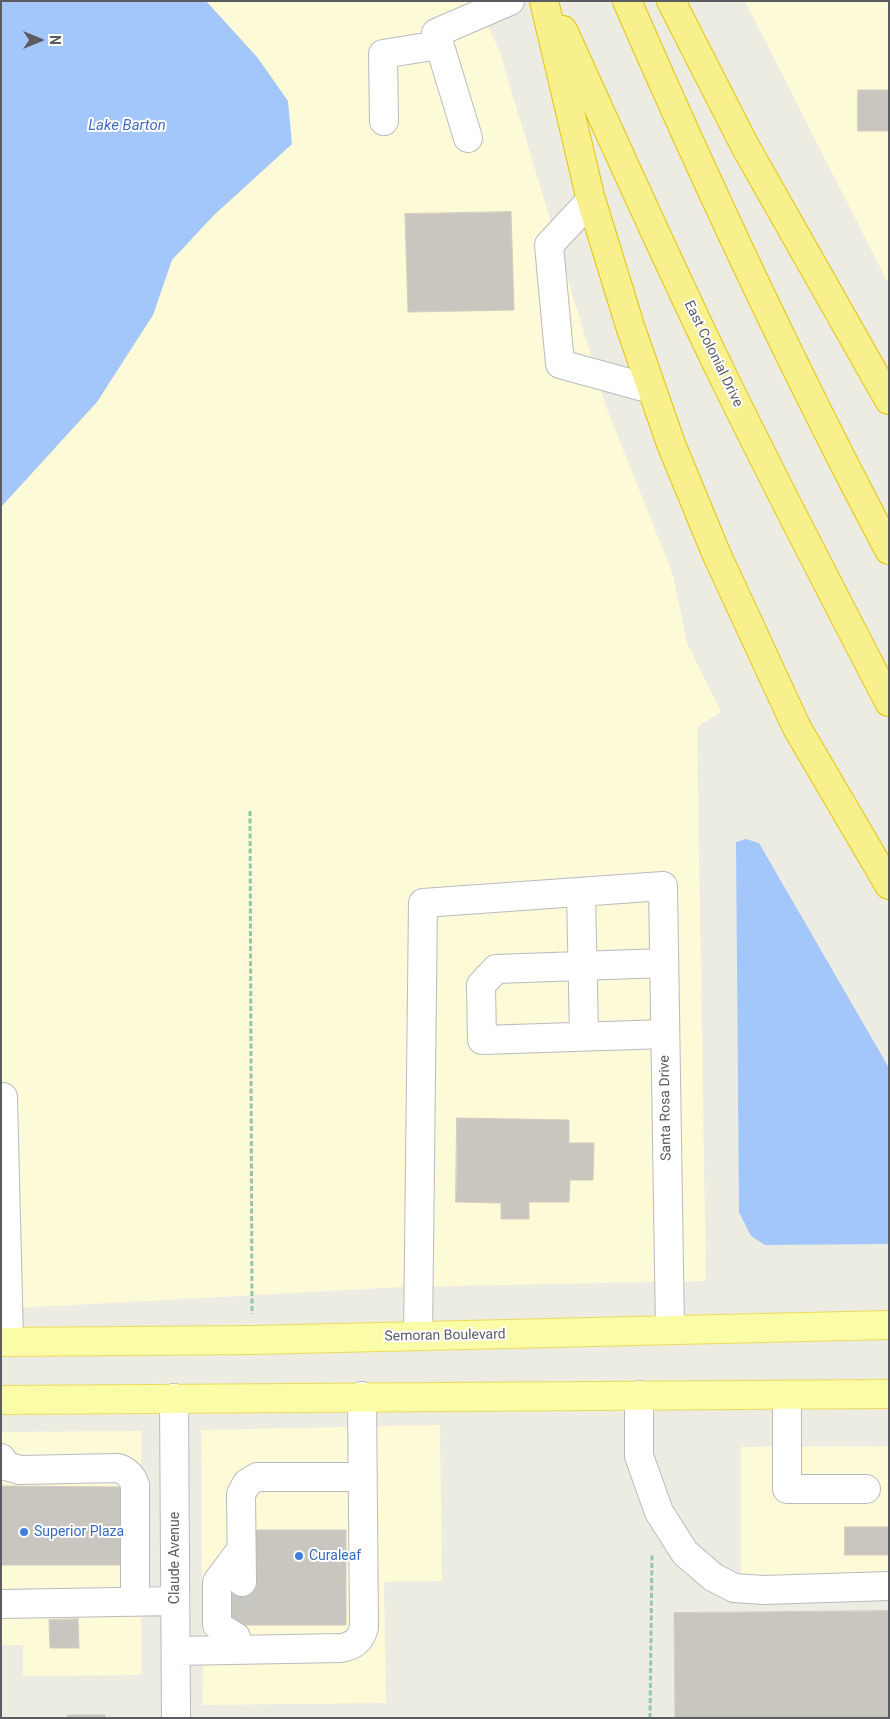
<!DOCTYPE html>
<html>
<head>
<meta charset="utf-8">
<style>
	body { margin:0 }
	#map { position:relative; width:890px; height:1719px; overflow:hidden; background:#ecece2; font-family:Roboto,sans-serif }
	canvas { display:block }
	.frame { position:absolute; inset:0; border:2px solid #5a5c62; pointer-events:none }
	.north { position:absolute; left:15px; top:15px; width:50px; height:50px; -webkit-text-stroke:4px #fff; paint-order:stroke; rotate:90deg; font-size:14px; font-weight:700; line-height:20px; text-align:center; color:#5a5c62 }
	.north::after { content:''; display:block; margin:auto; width:18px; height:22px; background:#5a5c62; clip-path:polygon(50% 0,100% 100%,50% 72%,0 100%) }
</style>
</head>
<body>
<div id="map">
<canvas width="890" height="1719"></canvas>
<div class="frame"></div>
<div class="north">N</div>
</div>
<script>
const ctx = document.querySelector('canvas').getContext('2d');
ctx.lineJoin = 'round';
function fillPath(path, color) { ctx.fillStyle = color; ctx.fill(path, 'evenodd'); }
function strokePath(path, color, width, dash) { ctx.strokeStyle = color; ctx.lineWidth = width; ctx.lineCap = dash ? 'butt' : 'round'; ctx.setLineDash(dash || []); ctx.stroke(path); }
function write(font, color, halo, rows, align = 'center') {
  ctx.font = font + ' Roboto,sans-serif'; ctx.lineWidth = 4; ctx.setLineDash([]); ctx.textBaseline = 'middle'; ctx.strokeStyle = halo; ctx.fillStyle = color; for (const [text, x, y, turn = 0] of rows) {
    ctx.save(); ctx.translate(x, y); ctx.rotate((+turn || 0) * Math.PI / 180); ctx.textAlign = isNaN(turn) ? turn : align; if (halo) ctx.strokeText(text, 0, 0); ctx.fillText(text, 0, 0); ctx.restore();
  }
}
fillPath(new Path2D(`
	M1 1H477L500 53 607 409 673 575 687 643 721 712 697 727 706 1281 402 1287 1 1309Z
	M745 1H889V285Z
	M440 1425 442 1581 384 1582 386 1703 203 1705 201 1430Z
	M141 1431V1675L23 1676V1645H1V1432Z
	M889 1446V1577L741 1579V1447Z`), '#fcfad7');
fillPath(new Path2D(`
	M1 1H206L257 57 288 101 292 144 213 216 172 260 153 315 97 402 1 507Z
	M746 839 759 843 889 1068V1244L765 1245 751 1236 739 1212 736 842Z`), '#a3c6fb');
const building = new Path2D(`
	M858 90H889V131H858Z
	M511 212 514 310 408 312 405 214Z
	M457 1118 569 1120V1143H594L593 1180H570L569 1202H529V1219H501V1203L456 1202Z
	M1 1486 123 1487V1565H1Z
	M845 1527H889V1555H845Z
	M253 1530H346V1625H225V1582Z
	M889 1611V1718H675L674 1613Z
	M78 1619 79 1648H50L49 1620Z
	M68 1715H105V1718H68Z`);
fillPath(building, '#c8c6bf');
strokePath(building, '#d1cec0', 1);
strokePath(new Path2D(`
	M242 1582V1625`), '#c8c8c2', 28, [28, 14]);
const minor = new Path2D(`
	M384 121 383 54 439 45
	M468 138 436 33 510 1
	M591 200 549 245 560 364 651 389
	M581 892 584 1036
	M664 963 496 969 481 985 482 1040 665 1034
	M1 1097H3L9 1342
	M418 1336 423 903 663 886 670 1330
	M639 1395V1456L659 1512 685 1553 713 1577 734 1588 764 1590 889 1586
	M787 1395V1489H866
	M174 1398 176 1718
	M1 1458 6 1466 20 1470 118 1468C127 1471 132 1476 135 1485V1602
	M242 1582 241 1494 247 1483 257 1477H363
	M1 1604 175 1601
	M236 1637 217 1625V1582L241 1550
	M176 1651 341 1648C354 1646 361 1640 364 1627L362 1396`);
const major = new Path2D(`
	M1 1342 253 1340 889 1325
	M1 1400 889 1394`);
const highway = new Path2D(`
	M544 1 590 196 630 326 671 444 716 553 797 728 889 885
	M627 1C708 187 794 371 889 550
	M671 1 745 146 889 400
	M563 30C615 144 666 259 721 372 775 483 832 592 889 702`);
strokePath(minor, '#b9bac0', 30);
strokePath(major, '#ebdb5c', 30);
strokePath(highway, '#e5c509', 30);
strokePath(new Path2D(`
	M250 811 252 1314
	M650 1718 652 1553`), '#98c4ac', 3, [5, 2.5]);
strokePath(minor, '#fff', 28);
strokePath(major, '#fbfca7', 28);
strokePath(highway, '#f8ef8d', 28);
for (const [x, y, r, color] of [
	[24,1532,5,"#3f7fe0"],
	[299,1556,5,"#3f7fe0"]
]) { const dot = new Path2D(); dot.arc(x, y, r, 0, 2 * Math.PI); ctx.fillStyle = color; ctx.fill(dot); strokePath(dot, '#fff', 2); }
write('14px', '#5a5c62', '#fff', [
	["East Colonial Drive",713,354,64],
	["Santa Rosa Drive",666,1108,-91],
	["Semoran Boulevard",445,1336,-1],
	["Claude Avenue",175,1558,-90]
]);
write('14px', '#366cbe', '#fff', [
	["Superior Plaza",34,1532],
	["Curaleaf",309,1556]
], 'left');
write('italic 15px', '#466cbe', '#fff', [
	["Lake Barton",127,126]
]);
</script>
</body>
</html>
